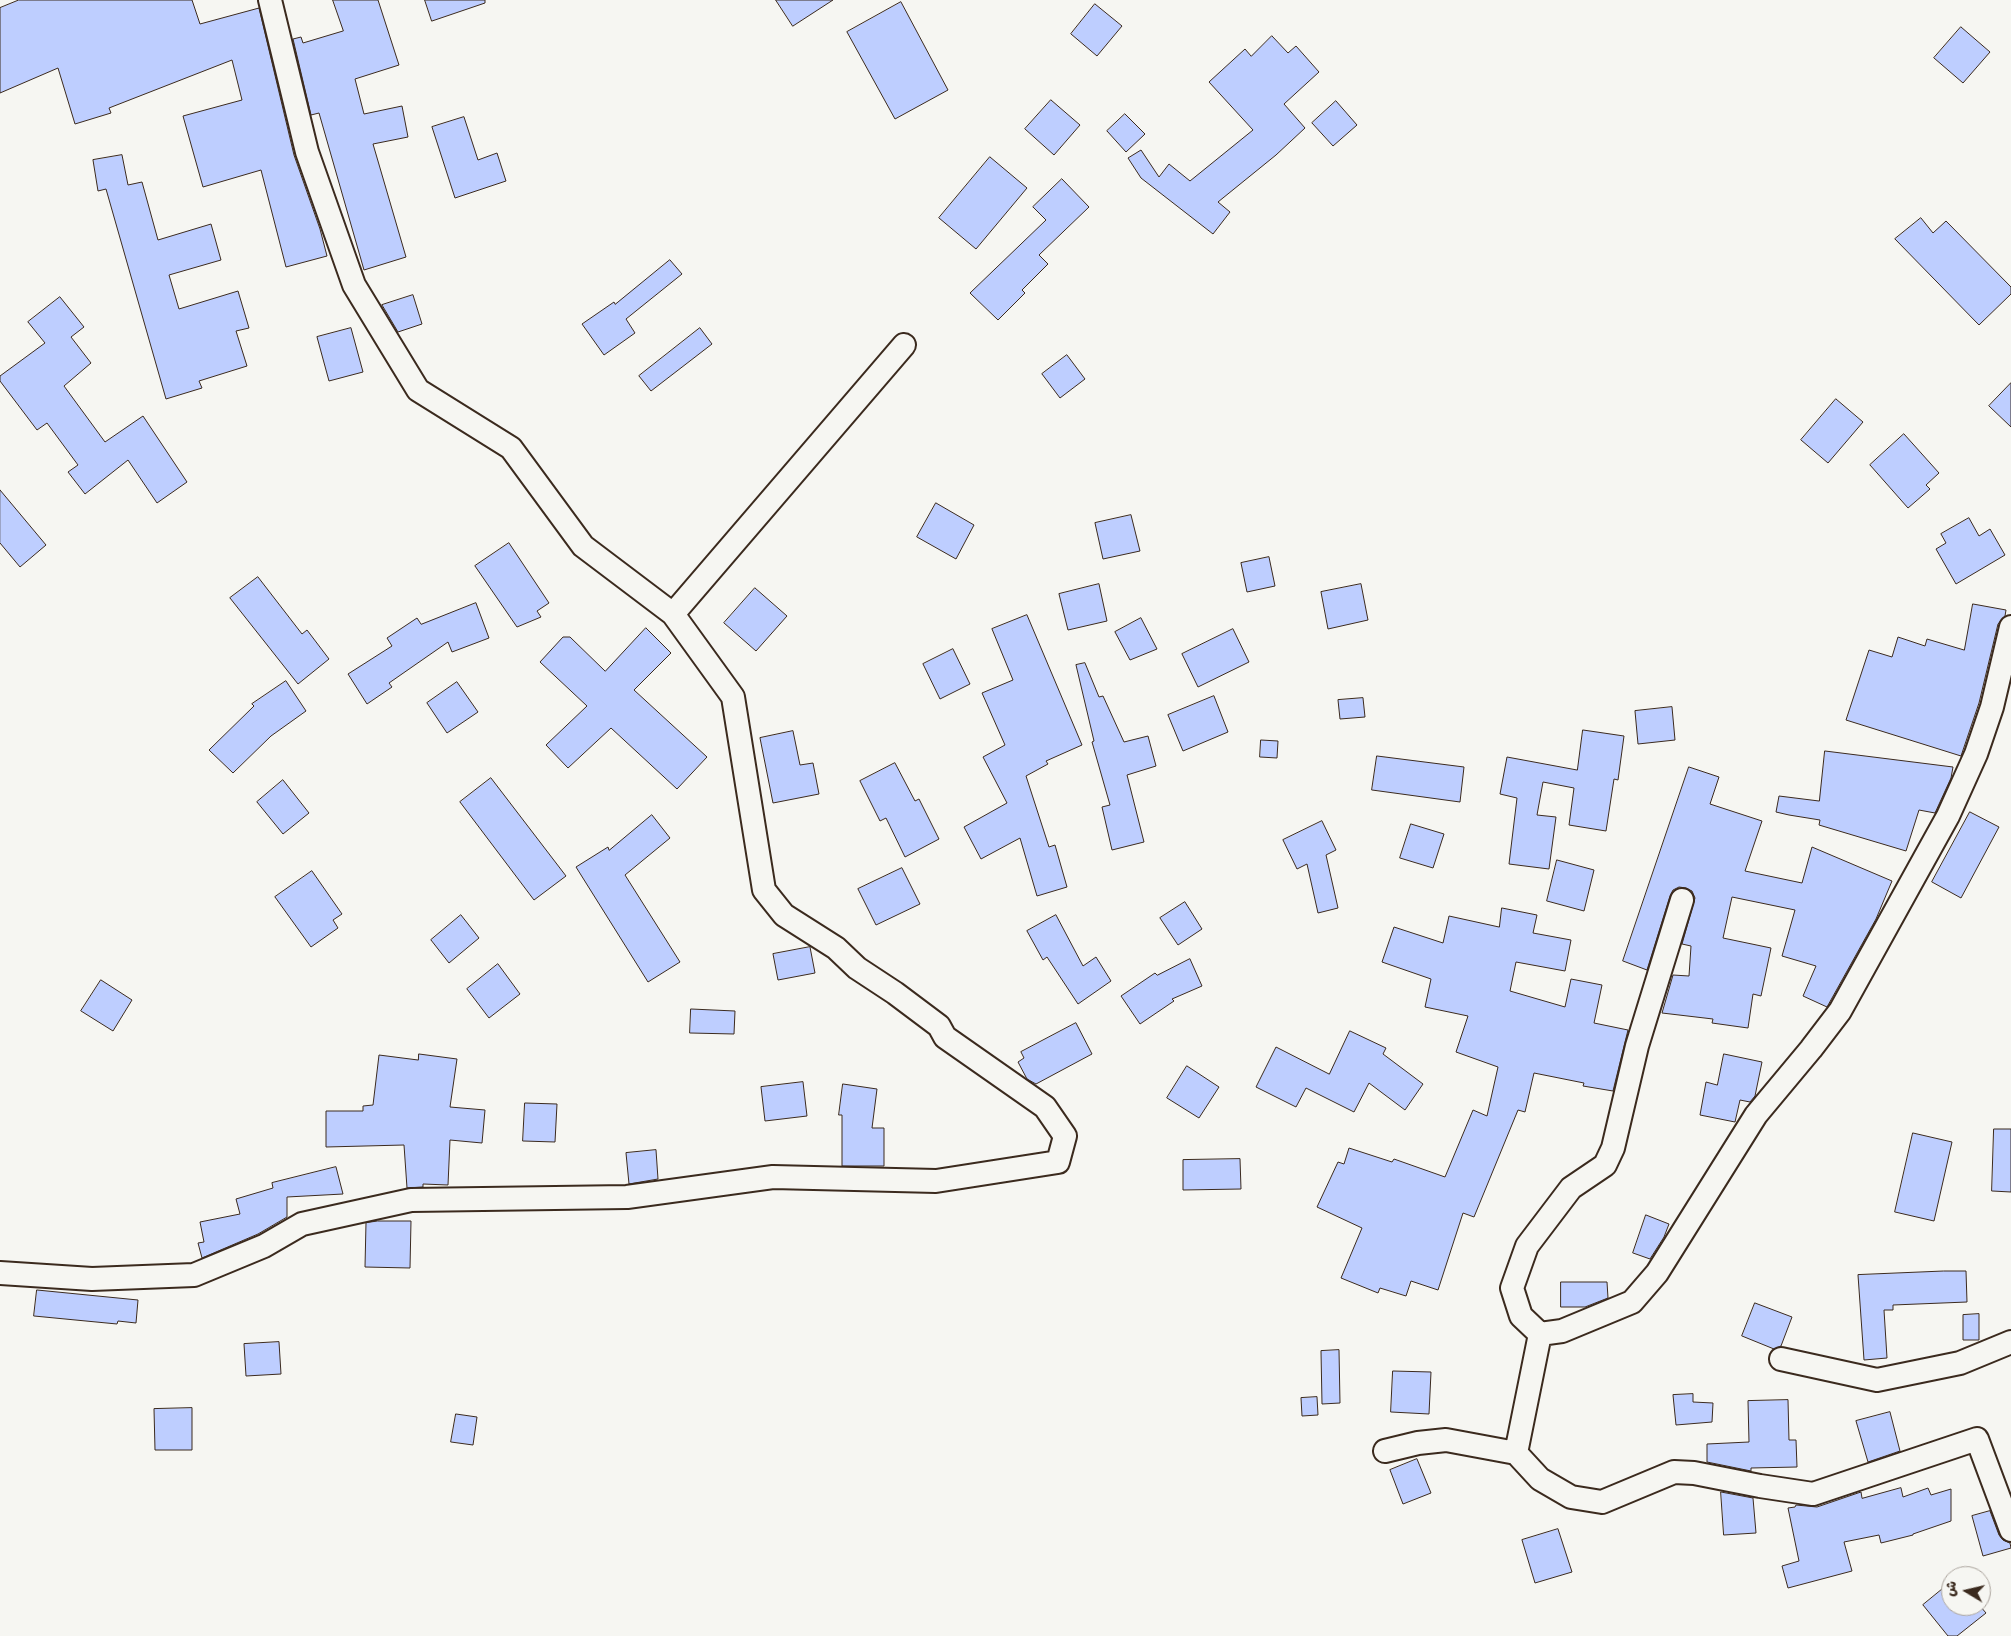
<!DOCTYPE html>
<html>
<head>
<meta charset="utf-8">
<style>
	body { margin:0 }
	#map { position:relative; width:2011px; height:1636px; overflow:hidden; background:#f6f6f2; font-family:"Indie Flower","Playpen Sans Arabic",sans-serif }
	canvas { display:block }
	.north { position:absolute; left:1941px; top:1566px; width:50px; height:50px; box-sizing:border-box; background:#f6f6f2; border:1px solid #aba49d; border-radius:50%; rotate:279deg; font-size:14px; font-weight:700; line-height:20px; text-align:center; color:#3b2a1e }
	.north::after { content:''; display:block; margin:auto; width:18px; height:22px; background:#3b2a1e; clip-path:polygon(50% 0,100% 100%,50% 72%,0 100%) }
</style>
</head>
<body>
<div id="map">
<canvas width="2011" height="1636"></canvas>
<div class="north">ش</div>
</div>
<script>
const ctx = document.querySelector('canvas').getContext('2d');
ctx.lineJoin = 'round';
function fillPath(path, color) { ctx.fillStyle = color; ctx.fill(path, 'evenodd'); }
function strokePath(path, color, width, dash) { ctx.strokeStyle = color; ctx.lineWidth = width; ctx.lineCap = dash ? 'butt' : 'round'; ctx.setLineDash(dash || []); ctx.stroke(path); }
const building = new Path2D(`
	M19 0H192L200 24 259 8 294 155 320 229 327 256 286 267 261 170 203 187 183 116 242 100 232 60 109 108 111 113 75 124 58 68 0 93V8Z
	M333 0H378L399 65 355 79 364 114 402 106 408 137 373 144 406 257 364 270 319 113 311 115 293 39 301 37 303 43 343 31Z
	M425 0H485V3L432 21Z
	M776 0H833L793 26Z
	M901 2 948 90 895 119 847 32Z
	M1095 4 1122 26 1097 56 1071 34Z
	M1961 27 1990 52 1963 83 1934 58Z
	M1272 36 1288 53 1296 46 1319 72 1284 104 1305 128 1276 155 1218 202 1230 212 1213 234 1141 178 1128 158 1141 150 1159 177 1169 164 1190 181 1253 130 1209 82 1245 49 1251 56Z
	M1051 100 1080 125 1054 155 1025 129Z
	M1336 101 1357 125 1333 146 1312 123Z
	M1125 114 1145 134 1126 152 1107 131Z
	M464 117 478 160 497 153 506 181 455 198 432 127Z
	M122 155 128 185 142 182 158 240 211 224 221 260 169 275 179 309 238 291 249 328 236 331 247 366 199 381 202 388 166 399 106 189 98 191 93 160Z
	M990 157 1027 188 976 249 939 218Z
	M1062 179 1089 207 1039 255 1048 264 1022 290 1025 293 998 320 970 293 1046 220 1033 207Z
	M1921 218 1933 233 1946 221 2011 287V294L1979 325 1895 239Z
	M670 260 682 274 626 319 635 333 604 355 582 324 614 302 615 304Z
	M413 295 422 324 398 332 382 305Z
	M60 297 84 327 71 337 91 363 64 386 105 442 143 416 187 482 157 503 128 460 85 494 68 472 78 465 47 423 37 430 0 381V376L45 343 28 322Z
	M351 328 363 372 329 381 317 337Z
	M700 328 712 344 651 391 639 376Z
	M1067 355 1085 379 1060 398 1042 374Z
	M2011 383V427L1989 406Z
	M1836 399 1863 422 1828 463 1801 440Z
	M1904 434 1939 473 1926 485 1930 489 1908 508 1870 465Z
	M0 490 46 545 20 567 0 543Z
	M936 503 974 525 956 559 917 537Z
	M1131 515 1140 551 1103 559 1095 523Z
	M1969 518 1979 536 1990 529 2005 555 1956 584 1936 549 1946 543 1941 534Z
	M509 543 549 603 537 611 541 617 517 627 475 566Z
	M1269 557 1275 586 1247 592 1241 563Z
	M258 577 302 634 307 630 329 659 298 684 230 598Z
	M1099 584 1107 621 1068 630 1059 594Z
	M1361 584 1368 620 1328 629 1321 592Z
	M755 588 787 616 756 651 724 623Z
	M476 603 489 638 452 652 448 642 389 683 392 687 367 704 348 674 392 646 387 638 417 618 421 624Z
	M1973 604 2006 610 2005 616 1998 624 1979 703 1961 756 1846 720 1869 650 1892 657 1898 637 1925 646 1927 639 1964 650Z
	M1027 615 1082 745 1046 761 1048 764 1026 776 1049 847 1055 845 1067 887 1037 896 1020 838 981 859 964 827 1007 803 983 757 1005 745 982 693 1013 680 992 629Z
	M1141 618 1157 649 1130 660 1115 632Z
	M646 628 671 653 634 690 707 757 677 789 611 728 568 768 546 745 587 706 540 662 563 637H570L605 671Z
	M1233 629 1249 662 1198 687 1182 654Z
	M953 649 970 684 940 699 923 664Z
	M1085 663 1099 697 1103 696 1124 742 1148 736 1156 766 1127 775 1144 842 1112 850 1102 807 1110 805 1092 742 1094 741 1076 665Z
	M286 681 306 711 271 736 233 773 209 750 254 706 252 704Z
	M457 682 478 712 447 733 427 703Z
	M1214 696 1228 732 1183 751 1168 715Z
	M1363 698 1365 717 1340 719 1338 700Z
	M1672 707 1675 740 1638 744 1635 711Z
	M1583 730 1624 736 1618 780 1614 779 1606 831 1569 825 1574 788 1543 782 1537 815 1556 817 1549 869 1509 864 1517 798 1500 794 1507 757 1577 770Z
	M793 731 800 765 813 763 819 794 773 803 760 738Z
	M1261 740 1278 741 1277 758 1260 757Z
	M1825 751 1953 767 1951 778 1935 813 1919 810 1906 851 1819 825 1820 820 1789 815 1776 812 1779 796 1819 801Z
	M1377 756 1464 767 1460 802 1372 790Z
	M895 763 915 801 919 799 939 839 905 857 886 818 880 821 860 781Z
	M1689 767 1719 777 1710 804 1762 821 1745 871 1802 883 1812 847 1892 881 1876 919 1827 1007 1803 996 1816 966 1782 956 1795 910 1732 897 1723 938 1771 948 1761 996 1753 994 1748 1028 1712 1023 1713 1019 1662 1013 1673 975 1689 976 1691 946 1682 944 1695 898 1692 891 1686 888 1679 887 1673 890 1670 896 1647 970 1623 961Z
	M491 778 566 876 534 900 460 802Z
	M283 780 309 813 283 834 257 802Z
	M1970 812 1999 827 1961 898 1932 882Z
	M652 815 670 838 625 875 680 962 648 982 576 867 608 847 609 850Z
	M1322 821 1336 850 1326 855 1338 908 1318 913 1307 864 1297 869 1283 840Z
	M1411 824 1444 834 1433 868 1400 858Z
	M1557 860 1594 870 1584 911 1547 901Z
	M902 868 920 904 876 925 858 889Z
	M312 871 342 914 333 920 338 928 311 947 275 897Z
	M1185 902 1202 929 1178 945 1160 918Z
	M1502 908 1537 915 1533 933 1571 940 1565 971 1516 962 1510 991 1565 1007 1571 979 1602 985 1594 1023 1628 1030 1613 1091 1583 1086 1584 1083 1534 1073 1525 1112 1518 1110 1474 1217 1463 1213 1438 1290 1411 1281 1406 1296 1380 1288 1378 1293 1341 1278 1362 1228 1317 1207 1338 1162 1344 1164 1349 1148 1392 1162 1394 1159 1445 1177 1473 1110 1487 1116 1498 1067 1456 1052 1468 1016 1425 1007 1431 979 1382 962 1394 927 1443 943 1449 916 1499 927Z
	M461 915 479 938 449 963 431 940Z
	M1056 915 1083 966 1096 957 1111 981 1078 1004 1047 957 1043 960 1027 931Z
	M810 947 815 973 778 980 773 954Z
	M1190 959 1202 986 1172 999 1174 1001 1140 1024 1121 996 1155 973 1157 975Z
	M498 964 520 994 489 1018 467 989Z
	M101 980 132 1000 113 1031 81 1011Z
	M691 1009 735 1011 734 1034 690 1033Z
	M1076 1023 1092 1054 1036 1084 1027 1079 1018 1062 1024 1058 1021 1052Z
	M1350 1031 1386 1048 1383 1054 1423 1084 1405 1110 1369 1083 1354 1112 1306 1088 1296 1107 1256 1087 1276 1047 1329 1074Z
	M419 1054 457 1059 450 1107 485 1110 482 1143 450 1140 448 1185 423 1184V1187L407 1188 404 1145 326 1147V1111H363V1106L373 1105 379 1055 418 1060Z
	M1724 1054 1762 1062 1755 1096 1750 1102 1740 1100 1735 1122 1700 1115 1706 1082 1717 1085Z
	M1187 1066 1219 1087 1199 1118 1167 1098Z
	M803 1082 807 1116 765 1121 761 1087Z
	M843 1084 877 1089 872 1128H884V1166H842V1115H839Z
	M525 1103 557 1104 555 1142 523 1141Z
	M1994 1129H2011V1192L1992 1191Z
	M1913 1133 1952 1142 1934 1221 1895 1212Z
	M656 1150 658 1179 629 1184 626 1153Z
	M1240 1159 1241 1189 1183 1190V1160Z
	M336 1167 343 1194 287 1197V1217L258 1234 202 1258 198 1243 204 1242 200 1222 240 1214 236 1199 273 1188 272 1183Z
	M1646 1215 1669 1224 1664 1237 1650 1259 1633 1253Z
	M378 1221H411L410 1268 365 1267 366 1223Z
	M1944 1271H1966L1967 1302 1893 1305V1310H1884L1887 1358 1864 1360 1858 1275Z
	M1561 1282H1607L1608 1298 1585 1307H1561Z
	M37 1290 138 1300 136 1323 118 1321 117 1324 34 1316Z
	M1755 1303 1792 1317 1781 1346 1774 1349 1742 1336Z
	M1979 1314V1340H1963V1315Z
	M279 1342 281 1374 246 1376 244 1344Z
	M1339 1350 1340 1403 1322 1404 1321 1351Z
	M1393 1371 1431 1372 1429 1414 1391 1412Z
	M1693 1394V1402L1713 1403 1712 1422 1676 1425 1673 1395Z
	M1317 1397 1318 1415 1302 1416 1301 1398Z
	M1788 1400 1789 1440H1796L1797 1467 1751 1468V1471L1707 1462V1444L1749 1442 1748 1401Z
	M192 1408V1450H155L154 1409Z
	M1890 1412 1900 1451 1868 1462 1856 1421Z
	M456 1414 477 1417 473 1445 451 1442Z
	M1417 1459 1431 1493 1403 1504 1390 1470Z
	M1901 1488 1903 1497 1928 1488 1931 1495 1951 1489V1521L1913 1534V1535L1881 1543 1879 1535 1844 1542 1852 1571 1788 1588 1782 1566 1799 1561 1788 1508 1795 1507 1796 1505 1817 1507 1858 1493 1861 1492 1862 1498Z
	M1721 1492 1753 1498 1756 1533 1724 1535Z
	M1990 1511 1999 1535 2003 1540 2010 1543 2011 1548 1983 1556 1972 1516Z
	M1558 1529 1572 1572 1535 1583 1522 1540Z
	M1951 1582V1606H1980L1986 1613 1957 1636H1948L1923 1605Z`);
fillPath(building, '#beceff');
strokePath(building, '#3b2a1e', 1);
const street = new Path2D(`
	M673 614 904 345
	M1682 900 1637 1046 1613 1148 1605 1165 1571 1188 1527 1246 1512 1288 1521 1316 1540 1334 1562 1331 1632 1302 1657 1273 1756 1115 1811 1049 1840 1011 1948 816 1976 754 1992 707 2011 627
	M0 1273 92 1279 194 1275 264 1246 302 1224 411 1200 627 1197 773 1177 936 1181 1058 1162 1065 1136 1045 1107 945 1037 939 1026 895 993 857 968 836 948 784 915 764 890 733 697 673 614 583 546 511 448 418 390 354 285 307 152 270 0
	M1781 1359 1877 1380 1960 1363 2011 1342
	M1385 1451 1418 1443 1446 1440 1516 1453 1540 1479 1571 1497 1602 1502 1674 1472 1694 1473 1760 1486 1813 1494 1977 1439 2011 1530
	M1516 1453 1540 1334`);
strokePath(street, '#3b2a1e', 26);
strokePath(street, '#f6f6f2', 22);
</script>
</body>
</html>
